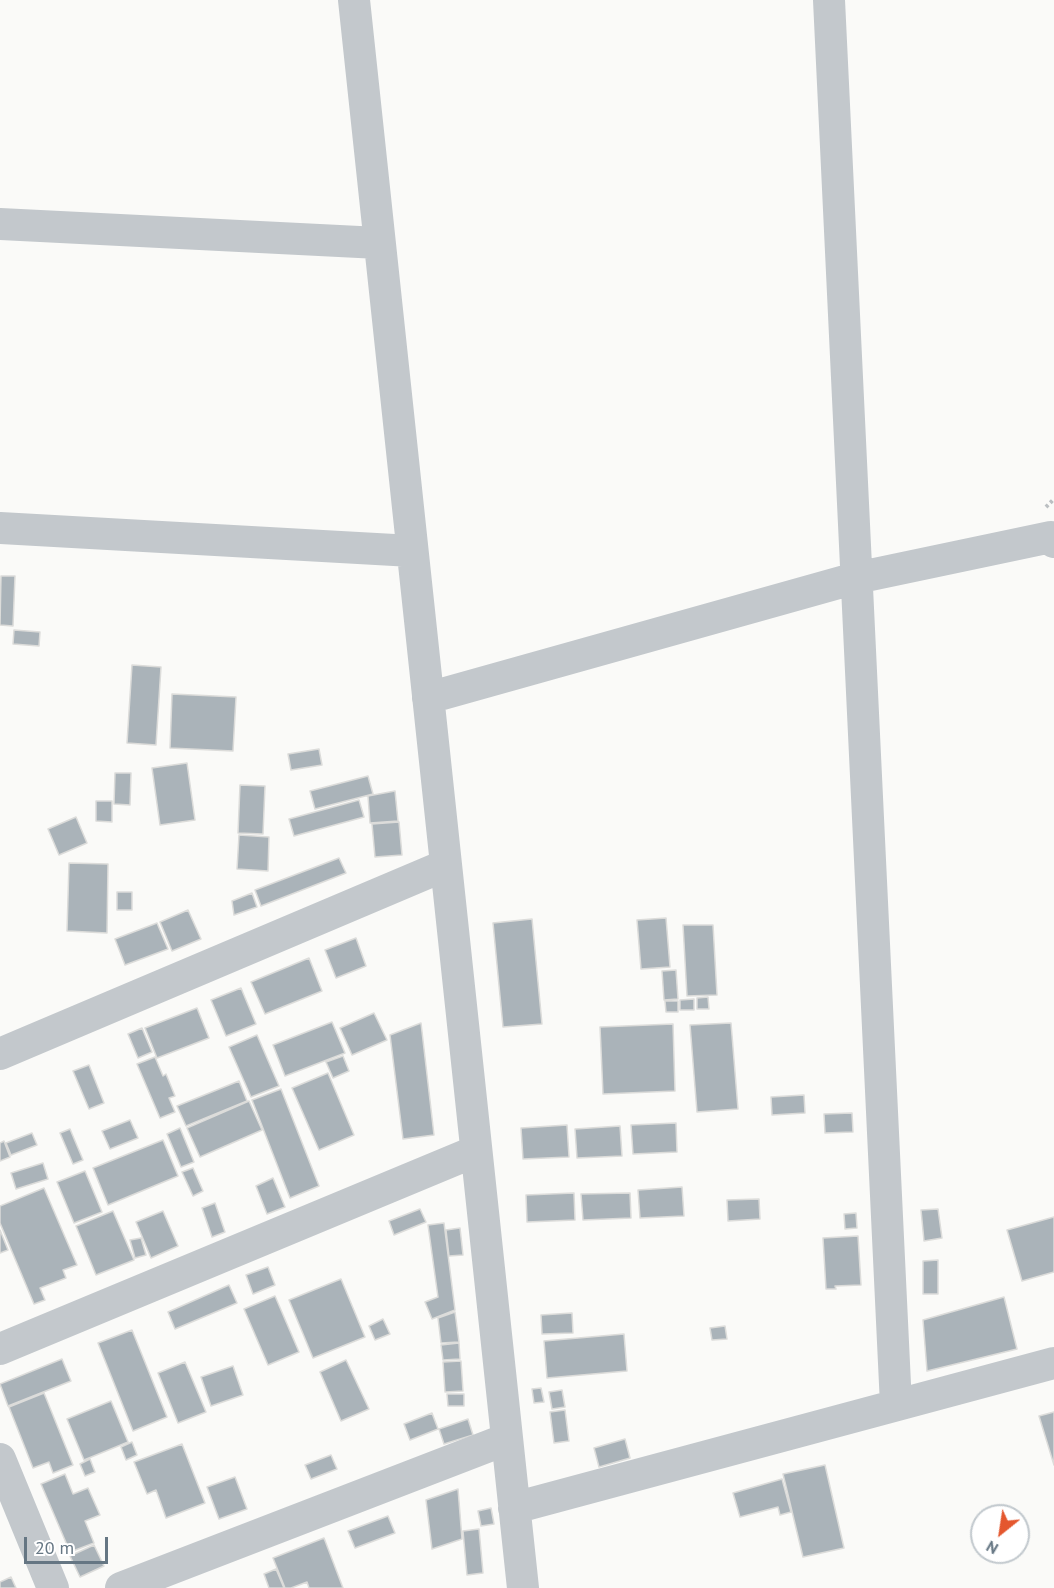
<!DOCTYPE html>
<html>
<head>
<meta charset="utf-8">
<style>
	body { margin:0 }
	#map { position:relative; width:1054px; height:1588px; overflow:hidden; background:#fafaf8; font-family:"PT Sans",sans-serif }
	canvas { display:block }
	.north { position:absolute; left:970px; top:1504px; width:60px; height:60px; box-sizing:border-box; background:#fff; border:2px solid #c1c8cd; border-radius:50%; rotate:210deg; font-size:16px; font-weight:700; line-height:24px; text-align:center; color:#657683 }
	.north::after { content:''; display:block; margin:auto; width:21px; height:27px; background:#e4572e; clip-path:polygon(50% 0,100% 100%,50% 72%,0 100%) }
	.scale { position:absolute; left:24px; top:1537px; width:84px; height:27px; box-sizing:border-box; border:3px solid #657683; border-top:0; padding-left:8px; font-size:18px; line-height:21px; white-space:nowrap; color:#657683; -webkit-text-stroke:4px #fff; paint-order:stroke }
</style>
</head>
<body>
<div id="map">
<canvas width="1054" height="1588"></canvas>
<div class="north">N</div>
<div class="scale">20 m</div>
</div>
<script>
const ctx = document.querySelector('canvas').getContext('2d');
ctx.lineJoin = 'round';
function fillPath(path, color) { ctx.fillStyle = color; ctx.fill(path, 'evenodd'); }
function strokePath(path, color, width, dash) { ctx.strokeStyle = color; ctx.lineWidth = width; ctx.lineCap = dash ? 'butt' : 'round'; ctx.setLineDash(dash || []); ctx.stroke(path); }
const building = new Path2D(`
	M1 576H15L13 626 0 625Z
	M14 630 40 632 39 646 13 644Z
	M132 665 161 667 156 745 127 743Z
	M172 694 236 697 233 751 170 748Z
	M319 749 322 765 291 770 288 754Z
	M187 763 195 820 160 825 152 768Z
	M115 773H131L130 805 114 804Z
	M368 776 373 794 315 809 310 791Z
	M240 785 265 786 263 834 238 833Z
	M395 791 398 821 370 823 368 796Z
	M359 800 364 817 294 836 289 819Z
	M96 801H112V822L96 821Z
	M76 817 87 843 59 855 48 829Z
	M399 822 402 855 375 857 372 824Z
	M239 835 269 837 268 871 237 869Z
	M339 858 346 873 261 906 255 890Z
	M69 863 108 864 107 933 67 931Z
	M117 892H132V910H117Z
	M252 893 257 907 234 915 232 901Z
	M188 910 201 939 172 951 160 922Z
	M666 918 670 967 641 969 637 920Z
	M532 919 542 1024 503 1027 493 923Z
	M157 923 168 949 125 965 115 939Z
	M683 925H713L717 995 687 996Z
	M356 938 366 966 336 978 325 950Z
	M309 958 322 991 265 1014 251 982Z
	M676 970 678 999 664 1000 662 971Z
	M241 988 256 1024 226 1036 211 1000Z
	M708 997 709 1009H697V998Z
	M694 999V1010H680V1000Z
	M665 1001H678V1012H666Z
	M197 1008 209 1038 157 1058 145 1028Z
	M374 1013 387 1040 352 1055 340 1028Z
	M332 1022 345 1053 285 1076 273 1045Z
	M421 1023 434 1135 403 1139 390 1035Z
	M731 1023 738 1109 697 1112 690 1025Z
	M673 1024 675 1091 603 1094 600 1027Z
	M142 1028 152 1052 138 1058 128 1034Z
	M257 1035 279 1086 251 1097 229 1047Z
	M343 1056 349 1071 333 1078 326 1062Z
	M155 1057 163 1076 166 1074 175 1096 169 1098 175 1112 160 1118 137 1064Z
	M89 1065 104 1103 89 1109 73 1071Z
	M328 1073 354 1135 319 1150 292 1088Z
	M239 1081 247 1101 186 1126 177 1106Z
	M281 1089 319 1186 290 1198 252 1100Z
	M804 1095 805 1113 772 1115 771 1097Z
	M249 1101 262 1130 200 1157 187 1128Z
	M852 1113 853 1132 825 1133 824 1114Z
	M130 1120 138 1138 110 1149 102 1131Z
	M676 1123 677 1152 633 1154 631 1125Z
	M567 1125 569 1157 523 1159 521 1128Z
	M620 1126 622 1156 577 1158 575 1129Z
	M180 1128 194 1162 181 1167 167 1134Z
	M70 1129 83 1160 73 1164 60 1133Z
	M32 1133 37 1145 11 1155 6 1143Z
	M163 1140 178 1176 108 1205 93 1168Z
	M4 1141 10 1157 0 1161V1143Z
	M43 1163 48 1179 16 1189 11 1173Z
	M193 1168 203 1191 193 1196 182 1172Z
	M85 1171 102 1212 74 1223 57 1182Z
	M273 1178 285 1207 267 1214 256 1186Z
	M682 1187 684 1216 640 1218 638 1190Z
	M44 1188 77 1265 63 1270 66 1278 40 1288 45 1300 34 1304 0 1223V1206Z
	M574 1193 575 1220 527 1222 526 1195Z
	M630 1193 631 1218 583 1220 581 1194Z
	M759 1199 760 1219 728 1221 727 1200Z
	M215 1203 225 1232 212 1237 202 1208Z
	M420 1209 426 1222 394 1235 389 1221Z
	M938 1209 942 1238 924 1241 921 1210Z
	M113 1211 134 1260 96 1275 76 1226Z
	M163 1211 178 1246 151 1258 136 1222Z
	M856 1213 857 1228 845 1229 844 1214Z
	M1054 1217V1272L1022 1281 1007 1230Z
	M444 1223 455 1310 432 1319 425 1302 438 1297 428 1225Z
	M460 1228 463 1255 449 1256 446 1230Z
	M0 1230 8 1250 0 1253Z
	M858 1236 861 1285 835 1286 836 1289H826L823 1238Z
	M141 1238 146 1255 135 1258 130 1240Z
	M938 1260V1294H923V1261Z
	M268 1267 275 1285 253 1294 246 1275Z
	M341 1279 365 1337 313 1358 289 1300Z
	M229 1285 237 1303 175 1329 168 1312Z
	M275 1296 299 1352 268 1365 244 1309Z
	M1004 1297 1017 1349 927 1371 923 1320Z
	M455 1312 459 1342 441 1343 438 1318Z
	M572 1313 573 1333 542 1334 541 1315Z
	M383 1319 390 1334 375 1340 369 1326Z
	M725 1326 727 1339 712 1340 710 1328Z
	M132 1330 167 1417 133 1431 98 1343Z
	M624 1334 627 1371 547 1378 544 1341Z
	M459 1343 460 1359 443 1360 441 1345Z
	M62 1359 71 1381 8 1406 0 1384Z
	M346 1360 369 1409 341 1421 320 1372Z
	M461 1361 463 1391 445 1392 443 1362Z
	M185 1362 206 1412 178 1423 158 1373Z
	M233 1366 243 1395 211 1406 201 1377Z
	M541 1388 544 1402 534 1403 532 1389Z
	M562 1390 565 1407 552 1409 549 1392Z
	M44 1393 73 1465 53 1473 49 1462 33 1468 9 1407Z
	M447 1394H464V1406H448Z
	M111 1401 128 1442 84 1460 67 1419Z
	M565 1410 569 1441 554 1443 550 1412Z
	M1054 1412V1465L1039 1416Z
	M432 1413 438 1429 410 1440 404 1424Z
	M468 1419 473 1435 444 1444 439 1429Z
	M625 1439 630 1458 599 1467 594 1448Z
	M132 1442 137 1455 126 1460 121 1447Z
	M182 1444 205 1503 166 1518 156 1490 147 1494 134 1462Z
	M331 1455 337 1469 311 1479 305 1465Z
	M90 1459 95 1472 85 1476 80 1464Z
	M825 1465 844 1548 803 1557 783 1474Z
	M65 1474 73 1494 88 1488 100 1515 85 1521 94 1543 70 1552 41 1484Z
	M235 1477 247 1509 219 1519 207 1487Z
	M782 1479 791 1512 780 1515 778 1507 740 1517 733 1493Z
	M458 1489 462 1539 432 1549 426 1500Z
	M491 1508 494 1524 481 1526 478 1511Z
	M388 1516 395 1533 355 1548 348 1531Z
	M479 1529 483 1573 467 1575 463 1531Z
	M324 1538 343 1588H309L307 1582 291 1588H285L273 1558Z
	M94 1545 104 1566 80 1577 70 1556Z
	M276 1569 284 1588H269L264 1574Z
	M11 1577 16 1588H0V1582Z`);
fillPath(building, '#aab3b9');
strokePath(building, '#dcdcda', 1.5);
strokePath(new Path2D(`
	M1046 507 1054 499`), '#bbbfc2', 4, [3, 3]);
strokePath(new Path2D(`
	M354 0 523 1588
	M829 0 896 1405
	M0 224 379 243
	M0 528 412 551
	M428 698 856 578 1051 537 1054 542
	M0 1054 446 865
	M0 1349 476 1151
	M0 1459 53 1588
	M514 1508 1054 1363
	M121 1588 507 1439`), '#c3c8cc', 32);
</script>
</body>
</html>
